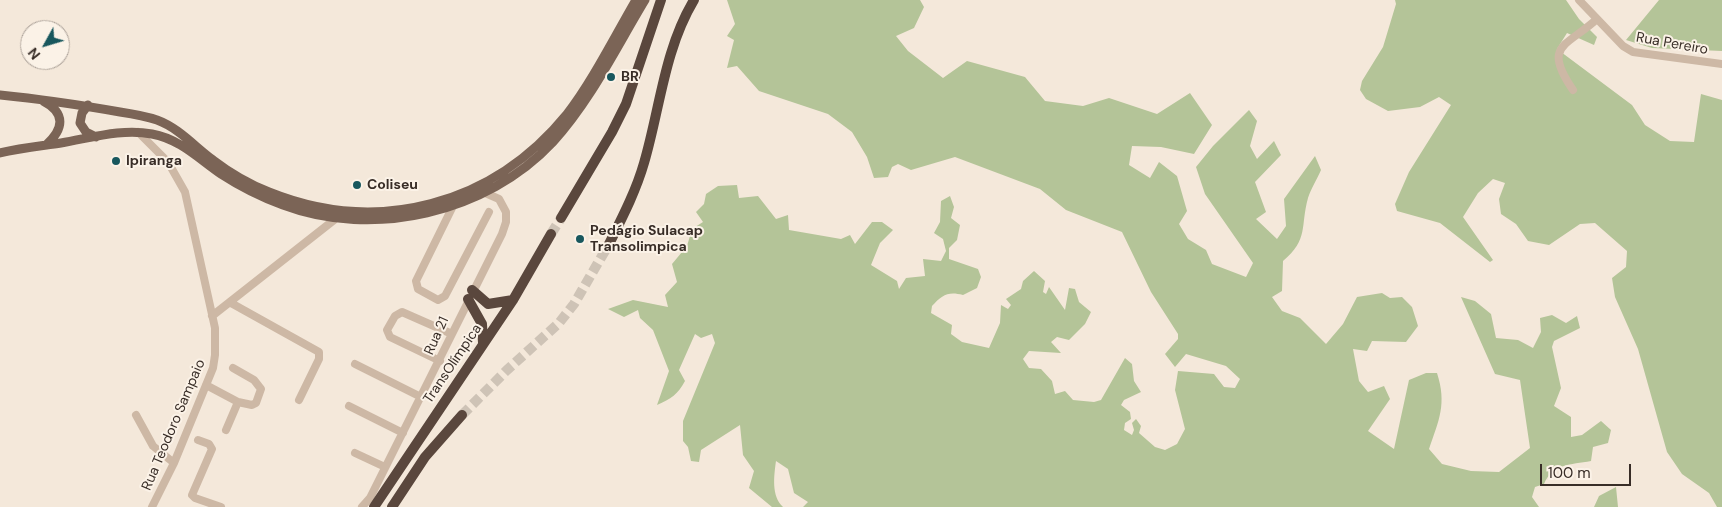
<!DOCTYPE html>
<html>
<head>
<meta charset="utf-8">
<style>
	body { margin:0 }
	#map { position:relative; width:1722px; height:507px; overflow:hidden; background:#f4e8da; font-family:"DM Sans",sans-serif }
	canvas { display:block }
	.north { position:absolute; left:20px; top:20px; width:50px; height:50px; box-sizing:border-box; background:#fbf2e7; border:1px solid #ada39a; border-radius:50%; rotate:231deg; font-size:14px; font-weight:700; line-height:20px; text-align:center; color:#382d27 }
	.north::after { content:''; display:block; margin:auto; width:18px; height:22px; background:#18575d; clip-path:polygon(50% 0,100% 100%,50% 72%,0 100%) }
	.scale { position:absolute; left:1540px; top:464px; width:91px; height:22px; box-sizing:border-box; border:2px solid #382d27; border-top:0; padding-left:6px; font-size:15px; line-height:18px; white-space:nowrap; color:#382d27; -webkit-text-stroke:4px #fbf2e7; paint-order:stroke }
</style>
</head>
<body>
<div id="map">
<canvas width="1722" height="507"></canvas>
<div class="north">N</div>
<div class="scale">100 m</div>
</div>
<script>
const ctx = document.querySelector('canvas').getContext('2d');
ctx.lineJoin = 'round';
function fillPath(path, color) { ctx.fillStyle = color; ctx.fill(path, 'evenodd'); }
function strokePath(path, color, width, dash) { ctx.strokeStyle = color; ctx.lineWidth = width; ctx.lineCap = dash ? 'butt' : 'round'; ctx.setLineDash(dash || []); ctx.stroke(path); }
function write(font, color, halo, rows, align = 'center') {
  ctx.font = font + ' "DM Sans",sans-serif'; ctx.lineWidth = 4; ctx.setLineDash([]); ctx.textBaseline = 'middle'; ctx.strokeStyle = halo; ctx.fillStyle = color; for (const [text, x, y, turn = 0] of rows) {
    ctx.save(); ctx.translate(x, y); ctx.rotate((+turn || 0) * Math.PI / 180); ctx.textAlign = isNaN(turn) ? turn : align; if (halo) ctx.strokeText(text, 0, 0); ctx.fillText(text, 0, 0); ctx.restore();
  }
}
fillPath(new Path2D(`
	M727 0H920L924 7 914 28 896 36 908 51 943 78 967 61 1025 77 1045 101 1083 106 1109 98 1157 114 1190 93 1212 125 1194 154 1161 147 1132 146 1129 165 1150 178 1159 162 1177 176 1187 211 1179 224 1188 239 1206 250 1212 264 1246 277 1253 263 1205 194 1196 167 1213 146 1249 110 1257 121 1250 146 1257 159 1274 141 1281 155 1255 182 1266 212 1256 219 1277 239 1286 226 1284 199 1315 156 1321 170C1317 179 1311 189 1308 198 1300 227 1309 239 1283 261L1282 291 1272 297 1282 311 1300 318 1326 344 1343 324 1357 297 1382 293 1390 298 1402 297 1412 307 1418 326 1406 342 1372 341 1367 351 1353 349 1359 381 1368 392 1384 386 1390 399 1368 431 1394 449 1409 380 1426 373H1437C1447 404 1439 420 1429 449L1442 464 1471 471 1499 472 1530 448 1520 380 1495 374 1461 297 1475 301 1491 314 1496 338 1518 340 1533 348 1541 332 1540 318 1552 315 1566 323 1577 316 1580 328 1554 341 1552 347 1561 388 1554 406 1571 417V437L1582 435 1601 421 1611 430 1608 443 1593 447 1591 461C1570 465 1553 463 1544 484L1535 487 1532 497 1539 507H803L808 502 794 493 788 469 776 461C774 476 771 496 783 507H772L749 488 754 471 743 455 740 425 701 450 699 462 691 461 688 447 683 441V421L715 343 712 334 701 338 695 334 679 370 685 381C678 394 671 399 657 405L669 371 653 330 640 318 638 310 624 317 608 309 633 300 668 307 665 295 677 282 672 264 687 246 692 229 703 222 696 212 704 204 706 194 718 186 737 185 739 198 758 196 776 219 788 215 789 230 841 239 850 235 855 244 872 222H882L893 230 880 243 871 265 897 281 899 289 906 278 925 276 923 259 941 261 946 251 943 239 934 233 940 222 941 201 950 196 954 207 951 218 960 225 957 240 949 248V259L978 269 981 277 977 288 963 295C948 291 942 295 932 306L931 313 952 325 951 334 962 342 989 348 1000 323 1001 305 1008 309 1011 305 1006 299 1021 289 1023 281 1034 271 1045 281 1043 292 1046 294 1049 287 1065 310 1069 288 1075 289 1079 302 1091 312 1085 324 1069 340 1057 337 1051 342 1061 353 1029 351 1023 359 1029 368 1041 369 1052 381 1055 394 1065 391 1073 400 1094 402 1101 400 1125 358 1132 364 1134 381 1141 392 1124 400 1121 405 1130 412 1131 419 1125 423 1124 430 1132 435 1134 430 1132 423 1136 419 1141 426 1139 433 1155 447 1165 450 1177 444 1185 429 1175 390 1178 371 1214 374 1224 387 1235 388 1240 379 1226 366 1186 354 1175 367 1165 354 1178 339V334L1151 292 1122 232 1066 210 1040 189 955 157 911 170 898 164 892 167 888 177 874 178 867 157 852 132 828 114 759 91 737 66 727 68 734 40 727 36 735 24Z
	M1395 0H1566L1579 19 1597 37 1594 45 1567 33 1557 49 1632 105 1645 125 1670 141 1694 142 1701 94 1722 100V507H1717L1709 493 1682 474 1667 452 1638 349 1615 297 1612 278 1626 267 1627 251 1595 223 1580 224 1549 245 1528 241 1516 224 1501 214 1499 199 1505 183 1493 179 1478 193 1463 217 1493 260 1490 262 1440 223 1397 211 1395 204 1409 172 1451 105 1439 97 1420 107 1388 111 1366 99 1360 90 1362 81 1383 47 1396 4Z
	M1659 0H1722V51L1652 48 1626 40Z
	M1616 487 1618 507H1594L1599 496Z`), '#b4c498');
strokePath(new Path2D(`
	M551 234 561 218
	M462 415 507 370 559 323 574 304 609 244`), '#cec3b6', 10, [10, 5]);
strokePath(new Path2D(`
	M1579 0 1623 46 1633 52 1722 64
	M1573 90C1542 45 1566 47 1597 19
	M138 132 168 162 185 192 215 328V355L213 368 174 463 152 507
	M453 206 416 281 418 289 438 300 445 296 489 212
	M231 303 319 352V359L299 400
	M212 316 334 220
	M440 361 390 337 387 330 395 316 402 312 452 334
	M355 364 421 397
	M206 385 238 402 252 405 256 403 261 389 254 380 233 368
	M349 406 403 433
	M136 415 153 446 174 463
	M226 430 238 402
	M198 440 209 444 212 449 192 495 195 498 221 507
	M355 453 385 467
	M362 507 370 498 502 234 506 222V212L499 199 483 192`), '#cdb8a5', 8);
strokePath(new Path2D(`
	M0 95C40 99 80 105 120 112 133 114 145 116 157 120 179 128 195 147 213 160 230 173 249 184 269 192 378 236 493 205 567 114 592 82 615 36 636 0
	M43 101C66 113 64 129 46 145
	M88 105 82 113 80 123 86 132 96 137
	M0 153C20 148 41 146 61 143 91 138 122 128 152 134 180 139 199 159 221 174 241 187 261 197 283 205 373 239 487 213 553 142 591 100 616 48 645 0`), '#7b6456', 9);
strokePath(new Path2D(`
	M561 218 612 132 626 104 661 0
	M609 244C622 218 636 191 644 163 660 109 664 50 694 0
	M472 290 488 304 513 300
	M468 299 482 324 483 343
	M374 507 513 300 551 234
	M392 507 425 457 462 415`), '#5a473d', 10);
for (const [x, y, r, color] of [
	[611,77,5,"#18575d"],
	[116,161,5,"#18575d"],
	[357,185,5,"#18575d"],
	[580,239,5,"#18575d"]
]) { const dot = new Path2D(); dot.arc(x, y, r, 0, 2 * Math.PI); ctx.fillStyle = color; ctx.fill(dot); strokePath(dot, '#fbf2e7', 2); }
write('14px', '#382d27', '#fbf2e7', [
	["Rua Pereiro",1672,44,10],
	["Rua 21",437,336,-66],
	["TransOlímpica",453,364,-56],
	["Rua Teodoro Sampaio",174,425,-67]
]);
write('bold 14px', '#382d27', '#fbf2e7', [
	["BR",621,77],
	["Ipiranga",126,161],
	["Coliseu",367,185],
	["Pedágio Sulacap",590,231],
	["Transolimpica",590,247]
], 'left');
</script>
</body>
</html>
